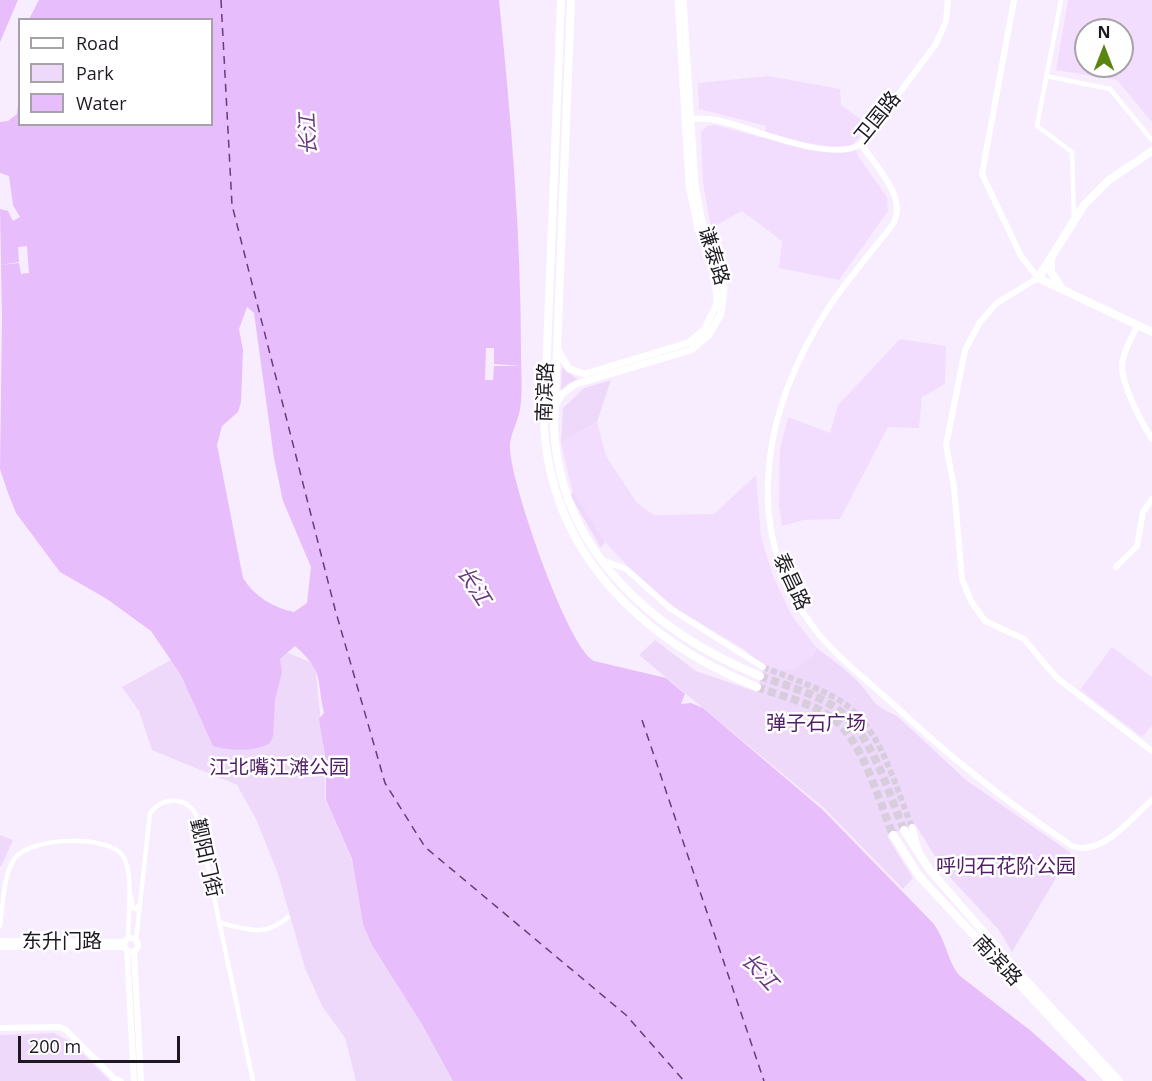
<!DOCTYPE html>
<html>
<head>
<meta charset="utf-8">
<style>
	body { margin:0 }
	#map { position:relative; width:1152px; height:1081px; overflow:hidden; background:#f8edfe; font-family:"Open Sans",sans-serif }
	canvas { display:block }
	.legend { position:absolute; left:18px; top:18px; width:195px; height:108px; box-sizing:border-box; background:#fff; border:2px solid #a5a3a7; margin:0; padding:8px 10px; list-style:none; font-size:18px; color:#1e1822 }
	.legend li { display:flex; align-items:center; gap:12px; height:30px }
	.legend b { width:30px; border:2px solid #a5a3a7 }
	.north { position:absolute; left:1074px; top:18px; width:60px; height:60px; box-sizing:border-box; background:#fff; border:2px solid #a5a3a7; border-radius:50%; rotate:0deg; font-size:16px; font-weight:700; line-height:24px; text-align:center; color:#1e1822 }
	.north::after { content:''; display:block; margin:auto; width:21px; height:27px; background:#5b8511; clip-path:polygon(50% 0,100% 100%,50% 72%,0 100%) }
	.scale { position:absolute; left:18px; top:1036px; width:162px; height:27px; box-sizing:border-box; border:3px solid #1e1822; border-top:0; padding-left:8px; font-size:18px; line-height:21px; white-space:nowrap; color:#1e1822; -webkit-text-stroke:4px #fff; paint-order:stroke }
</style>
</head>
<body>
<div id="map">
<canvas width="1152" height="1081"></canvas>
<ul class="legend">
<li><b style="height:8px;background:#fff"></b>Road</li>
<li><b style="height:16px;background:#efd9fb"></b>Park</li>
<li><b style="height:16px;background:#e7bdfc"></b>Water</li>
</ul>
<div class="north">N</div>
<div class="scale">200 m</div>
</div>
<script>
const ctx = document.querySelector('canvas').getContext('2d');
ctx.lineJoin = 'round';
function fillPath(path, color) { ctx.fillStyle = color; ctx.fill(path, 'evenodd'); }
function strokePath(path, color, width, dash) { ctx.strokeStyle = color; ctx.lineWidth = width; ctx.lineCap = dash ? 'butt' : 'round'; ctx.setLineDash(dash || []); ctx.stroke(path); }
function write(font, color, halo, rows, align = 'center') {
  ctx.font = font + ' "Open Sans","Noto Sans SC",sans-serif'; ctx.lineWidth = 5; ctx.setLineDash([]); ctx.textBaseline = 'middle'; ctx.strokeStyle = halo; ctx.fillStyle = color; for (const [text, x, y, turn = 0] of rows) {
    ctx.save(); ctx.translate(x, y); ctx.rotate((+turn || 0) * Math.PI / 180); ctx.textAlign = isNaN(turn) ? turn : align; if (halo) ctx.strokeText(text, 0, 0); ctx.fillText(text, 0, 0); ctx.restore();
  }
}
fillPath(new Path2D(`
	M1068 0H1152V122L1117 80 1056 70ZM1086 30H1122V66H1086Z
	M768 76 840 89 841 105 870 126 854 143 858 156 887 197 888 211 839 280 779 268 782 241 742 211 711 228 703 183 701 132 707 126 715 125 763 138 766 126 699 109 698 83Z
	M900 339 946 346 945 384 922 397 919 428 888 427 840 519 804 520 782 526 779 506 780 448 788 417 830 433 838 405Z
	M597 422 606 456 637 503 654 515 714 514 756 475 761 537 773 576 792 616 817 648 803 666 779 672 764 666 745 650 680 611 645 585 605 542 573 494 561 443Z
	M1112 647 1152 677V725L1142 737 1080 690Z`), '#f3ddff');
fillPath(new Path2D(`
	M562 367 578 380 569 383 561 390Z
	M611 380 597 422 561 443 563 408 584 388Z
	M574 493 605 542 601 548 570 495Z
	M655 640 696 671 757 692 764 666C787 674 804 669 817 648 831 659 846 669 858 682 875 699 870 705 896 715L966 780 1071 853 1012 952 999 930 944 871 915 824 887 836 913 878 903 889 824 808 639 655Z
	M279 649 315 664 325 762V799L352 860 363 924 377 937 455 1081H356L345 1038 322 1006 305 968 278 874 256 819 237 785 152 750 139 711 122 687 178 656Z
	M0 835 13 840 1 867 0 866Z
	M54 1033 71 1042 110 1081H0V1035Z`), '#efd9fb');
fillPath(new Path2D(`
	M0 0H18L0 42Z
	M39 0H499C511 118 521 235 521 355 521 372 523 392 520 409 518 422 509 436 510 449 511 483 567 647 594 661L666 678 685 694 681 704 691 703 703 708 823 810 933 923C947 942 947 961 960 976L1031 1031 1087 1081H453L422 1024 372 945 363 924 352 859 326 800V762L319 719 324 713C316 678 325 673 295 646L280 659 282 672 275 700 273 736 270 743C257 752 228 751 213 746L181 675 151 631 107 599 60 572 16 513 8 493 0 469 2 318 0 209 8 211 13 221 20 217 13 205 9 176 0 173V122L8 121 17 114 19 95 20 124H212V20L29 19ZM247 307 254 313 274 458 283 501 311 567 307 603 294 612C272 607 255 597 243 578L217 445 222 426 238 412 241 402 243 350 239 329Z`), '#e7bdfc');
fillPath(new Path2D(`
	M27 246 29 273 21 274 19 263 0 265 19 262 18 247Z
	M486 348H494V364L521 366H494L493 380H485Z`), '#f8edfe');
strokePath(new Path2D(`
	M221 0 232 205 335 609 385 783 425 847 626 1015 684 1081
	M642 720 764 1081`), '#6b3982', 1.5, [8, 6]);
strokePath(new Path2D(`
	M763 667C788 677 815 686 839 700 881 726 894 784 912 827`), '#d7cddd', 6, [6, 3]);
strokePath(new Path2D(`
	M760 676C784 685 811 692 833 706 872 731 887 790 904 830
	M757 687C780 696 810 702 831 717 863 740 878 799 893 835`), '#d7cddd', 8, [8, 4]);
strokePath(new Path2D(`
	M1061 0 1037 126 1072 152 1074 219
	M1046 76 1110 89 1152 140
	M131 896 133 908 136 909 139 905
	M220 923C247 929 265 938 288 917
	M0 926C3 905 3 875 15 858 31 837 108 834 123 856 134 873 128 919 128 939
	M136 940 150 813C164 795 188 797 197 817L253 1081`), '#fff', 4.5);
strokePath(new Path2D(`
	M1014 0 982 174 1021 256 1038 278 997 303 980 322 965 350 946 445 954 487 962 579 971 601 985 621 1024 639 1057 678 1152 751
	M688 119C698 119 707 118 716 120 751 127 831 164 861 144L936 44 946 21 948 0
	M861 144C876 167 908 197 893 224 867 258 836 292 815 330 761 424 744 536 814 628 835 656 866 679 892 703 948 756 1008 803 1072 846 1102 857 1131 818 1152 800
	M1137 326C1132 338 1122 353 1122 366 1122 385 1141 422 1152 439
	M602 560 626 569 671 609 763 667
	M1116 567 1137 546 1143 512 1152 499
	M912 827 919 851
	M124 945a7 7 0 1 1 14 0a7 7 0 1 1-14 0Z
	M0 941 125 942
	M0 947H125
	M127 950 134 1081
	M134 951 141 1081
	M0 1028 59 1027 66 1030 115 1079 121 1081`), '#fff', 6);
strokePath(new Path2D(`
	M558 350 569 369 585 374 688 343 704 330 717 304 715 272 698 229 689 184 678 0
	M556 404 562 394 576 384 691 350 709 335 721 314 724 288 703 227 695 185 683 0`), '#fff', 7);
strokePath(new Path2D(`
	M561 0 544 425C551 554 643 641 757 687
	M571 0 554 424C558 549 651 631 760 676
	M1152 151 1109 180 1084 205 1038 278 1152 332
	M1051 258V272L1061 287
	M904 830 929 869 1019 973 1119 1081
	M893 835 919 876 1109 1081`), '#fff', 8);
write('20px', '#1e1822', '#fff', [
	["卫国路",878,118,-51],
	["谦泰路",713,256,73],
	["南滨路",546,392,-88],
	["泰昌路",791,582,65],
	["觐阳门街",205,858,77],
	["东升门路",62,942],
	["南滨路",997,961,47]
]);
write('20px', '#511f67', '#fff', [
	["弹子石广场",816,724],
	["江北嘴江滩公园",279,768],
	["呼归石花阶公园",1006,867]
]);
write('italic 21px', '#6b3982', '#fff', [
	["长江",309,134,-93],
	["长江",473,586,57],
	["长江",759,972,47]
]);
</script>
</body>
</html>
